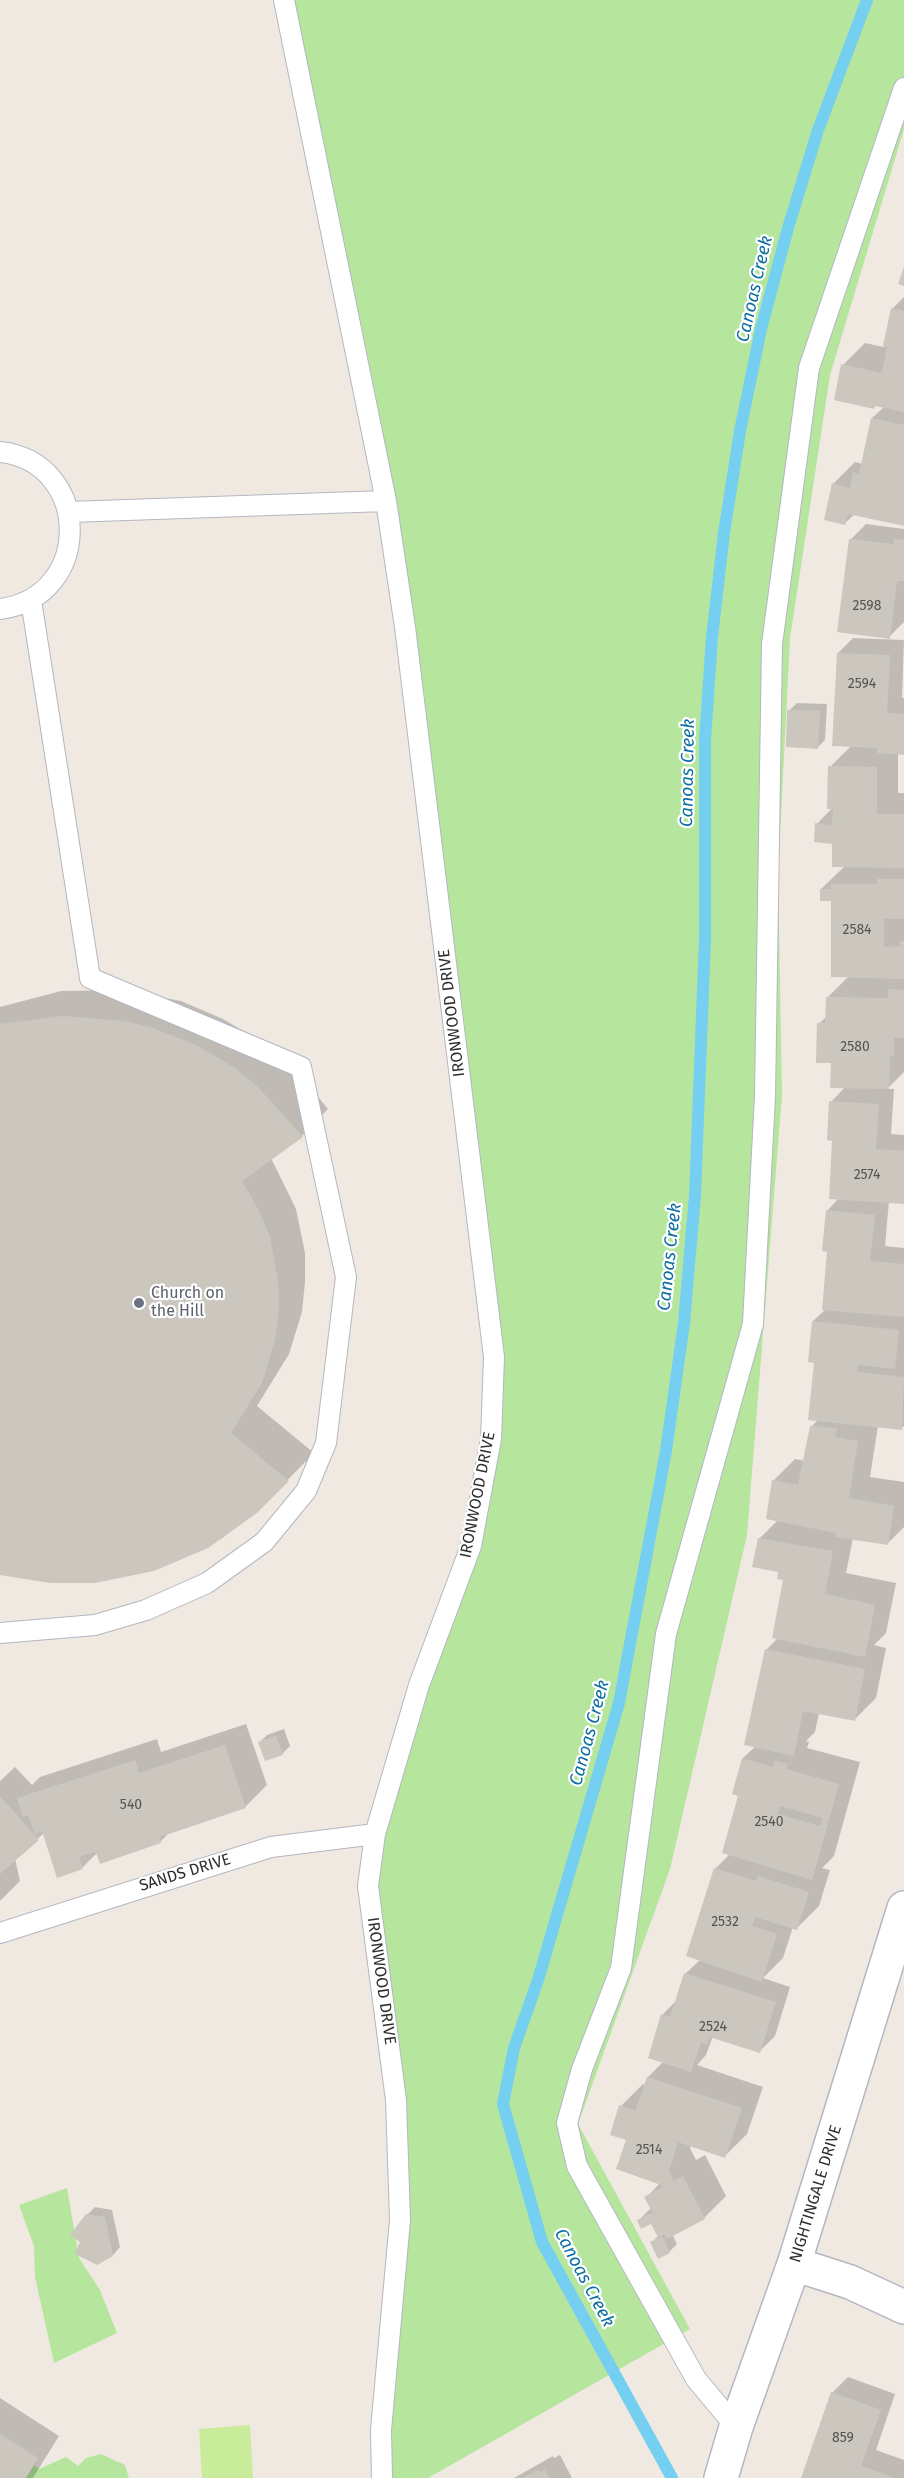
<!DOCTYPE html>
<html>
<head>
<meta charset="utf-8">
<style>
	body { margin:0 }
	canvas { display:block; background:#efe9e1 }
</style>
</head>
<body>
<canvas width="904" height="2478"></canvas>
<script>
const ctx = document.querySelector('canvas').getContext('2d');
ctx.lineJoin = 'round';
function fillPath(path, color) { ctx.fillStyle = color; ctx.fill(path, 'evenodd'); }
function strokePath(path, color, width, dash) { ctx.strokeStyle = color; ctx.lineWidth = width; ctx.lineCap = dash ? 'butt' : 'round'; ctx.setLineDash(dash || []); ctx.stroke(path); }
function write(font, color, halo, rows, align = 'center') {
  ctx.font = font + ' "Fira Sans",sans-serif'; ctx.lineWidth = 4.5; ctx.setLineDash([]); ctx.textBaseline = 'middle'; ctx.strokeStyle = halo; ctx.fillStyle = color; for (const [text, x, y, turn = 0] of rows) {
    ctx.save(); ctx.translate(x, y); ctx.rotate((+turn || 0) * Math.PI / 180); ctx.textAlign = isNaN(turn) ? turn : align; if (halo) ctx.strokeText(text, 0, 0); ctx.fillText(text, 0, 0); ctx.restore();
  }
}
fillPath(new Path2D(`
	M288 0H904V129L830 375 790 638 778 874 782 1095 747 1535 670 1869 578 2124 690 2329 428 2478H382L400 2220 368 1886 471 1546 494 1357 405 627Z
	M67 2188 79 2258 100 2290 117 2333 54 2363 35 2277 34 2246 19 2205Z
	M101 2454 125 2465 129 2478H25L34 2465 39 2469 66 2457 78 2466 86 2458Z`), '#b6e59e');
fillPath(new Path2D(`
	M250 2425 253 2478H202L199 2429Z`), '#c9ec9a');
fillPath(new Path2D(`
	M904 297V524L855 514 845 523 833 484 855 462 863 464 872 418 885 406 877 405 874 407 843 365 865 343 884 347 892 309Z
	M866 524 904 529V622L888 638 851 539Z
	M853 638 904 640 902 698H904V753H898V793H904V1072L887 1089H894L891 1134 904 1135V1202L889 1201 885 1246 904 1248V1426L902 1428 878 1426 870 1477 904 1482V1527L888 1543 853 1538 846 1573 896 1583 886 1633 874 1645 886 1648 876 1698 854 1720 819 1713 815 1732 806 1741 809 1742 807 1748 860 1762 834 1856 822 1868 830 1870 819 1906 797 1928 793 1927 783 1958 763 1978 790 1987 775 2036 760 2051 713 2036 706 2055 697 2065 763 2087 747 2134 725 2156 691 2145 690 2148 696 2160 705 2155 726 2196 704 2218 672 2234 677 2244 669 2252 652 2242 659 2235 651 2222 639 2220 651 2208 646 2198 660 2183 627 2139 621 2106 643 2084 645 2085 648 2077 664 2061 650 2057 663 2014 677 2000 685 1974 700 1960 715 1869 730 1854 743 1758 756 1746 766 1650 778 1638 784 1579 759 1539 778 1520 773 1481 795 1459 805 1461 811 1427 818 1420 813 1321 826 1309 829 1251 827 1211 839 1198 831 1102 846 1086 832 1062 819 1024 827 1016V998L849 976 832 900 821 889 845 866 833 842 817 824 833 807 830 767 851 746 838 653Z
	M797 703 827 704 825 740 818 747 789 711Z
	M121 990 181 1001 223 1019 262 1042 297 1071 328 1109 302 1136 271 1158 296 1209 305 1253V1282L302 1312 289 1354 257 1406 314 1453 256 1512 221 1539 153 1570 0 1573V1007L61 991Z
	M246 1724 267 1785 245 1807 171 1831 160 1842 98 1852 82 1868 44 1833 15 1859 20 1881 0 1901V1781L15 1767 32 1785 40 1777 157 1739 161 1752Z
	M284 1729 290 1746 282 1754 260 1742 267 1735Z
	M95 2207 112 2210 120 2247 113 2255 81 2242 87 2215Z
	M848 2377 895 2394 876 2450 904 2460V2478H803L832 2393Z
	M0 2398 59 2436 33 2478H0Z
	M560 2455 572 2478H514L553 2456 554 2458Z`), '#0003');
strokePath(new Path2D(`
	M672 2478 542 2242 503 2104 514 2048 538 1980 619 1703 666 1451 684 1323 695 1196 705 939V740L712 637 724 533 740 431 761 329 788 228 818 130 867 0`), '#75cff0', 12);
fillPath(new Path2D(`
	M904 267V286L898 284Z
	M891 308 904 311V412L875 406 874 409 834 400 841 364 882 373 887 347 883 346Z
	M871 418 904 425V526L848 514 845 525 824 520 832 483 850 488 853 472 859 474Z
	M849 539 894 544V539L904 540V581H897L890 639 837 632Z
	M837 653 890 655 887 713 904 714V755L877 753V748L832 746Z
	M787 710 820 711 818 749 786 747Z
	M828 766 877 767V814H904V868L832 867V844L814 842 815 823 832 825 833 809H827Z
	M877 879H904V919H884V947L901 946 900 941H904V979L831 977V901H820V889H831V884H877Z
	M888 989 904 990V1038H894V1057L890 1056 889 1089 830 1088 831 1063H816L817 1023H825L826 997 888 998Z
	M63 1016 124 1021 153 1028 196 1045 235 1068 259 1088 303 1137 242 1181 258 1209 270 1237 278 1281 279 1310 275 1340 262 1383 231 1433 289 1481 257 1513 208 1548 154 1571 95 1583H50L0 1575V1024Z
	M829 1101 879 1104 876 1149 904 1151V1204L829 1199 832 1141 827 1140Z
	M826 1210 875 1215 870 1261 904 1264V1317L822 1310 827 1252 822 1251Z
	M812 1321 899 1330 895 1369 858 1365 857 1372 904 1377 902 1430 808 1420 814 1363 808 1362Z
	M810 1426 837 1428 835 1437 858 1441 849 1498 894 1506 888 1545 835 1537 836 1533 766 1519 772 1480 798 1485Z
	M758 1538 833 1551 825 1594 875 1605 865 1657 772 1638 783 1580 777 1579 778 1572 752 1567Z
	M765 1649 865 1669 855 1721 803 1711 794 1756 744 1745Z
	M276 1736 283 1755 265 1761 258 1742Z
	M225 1745 246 1808 160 1837 161 1843 100 1864 96 1852 79 1857 83 1869 57 1878 42 1831 35 1834 28 1815 23 1817 17 1798 135 1760 139 1773Z
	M742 1758 773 1767 775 1761 788 1764 786 1769 839 1784 812 1880 722 1853 738 1796 732 1794ZM780 1806 823 1818 820 1826 778 1814Z
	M0 1796 39 1840 0 1874Z
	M714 1868 756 1881 758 1876 809 1892 797 1930 755 1917 752 1926 777 1934 762 1982 686 1956Z
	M684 1973 776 2002 760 2053 709 2037 707 2045 701 2042 691 2072 648 2058 661 2014 670 2017Z
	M647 2077 742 2108 725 2158 678 2142 669 2171 674 2181 683 2176 705 2219 667 2239 664 2234 658 2237 651 2224 641 2229 637 2220 651 2213 655 2217 644 2197 664 2186 616 2169 626 2140 610 2135 619 2105 635 2111Z
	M86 2214 105 2217 113 2256 97 2265 75 2254 80 2242 70 2235Z
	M662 2236 670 2253 658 2259 650 2242Z
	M831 2392 881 2410 861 2466 895 2478H801Z
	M0 2434 38 2458 26 2478H0Z
	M538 2470 539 2472 545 2470 549 2478H522Z`), '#cbc7bf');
const service = new Path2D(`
	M284 0 386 501 405 627 494 1357 491 1439 471 1546 419 1685 375 1834 368 1886 396 2100 400 2220 381 2430 382 2478
	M0 452C92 462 94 597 0 609
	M69 512 386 501
	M0 1633 95 1625 146 1610 207 1583 264 1542 306 1491 326 1443 346 1277 301 1067 90 978 31 600
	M0 1933 271 1847 375 1834
	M736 2427 696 2379 577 2166 567 2123 582 2069 621 1968 666 1634 753 1324 765 1096 772 644 809 368 904 88`);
const minor = new Path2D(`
	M794 2264 850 2282 904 2307
	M721 2478 736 2427 794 2264 904 1908`);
strokePath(service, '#b4b7c1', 22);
strokePath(minor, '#b4b7c1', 36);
strokePath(service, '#fff', 20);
strokePath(minor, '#fff', 33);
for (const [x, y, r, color] of [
	[139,1303,6,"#6b7280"]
]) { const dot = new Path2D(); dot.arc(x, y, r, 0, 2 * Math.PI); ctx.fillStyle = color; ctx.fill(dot); strokePath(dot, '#fff', 2); }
write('14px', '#555452', null, [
	["2598",867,606],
	["2594",862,684],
	["2584",857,930],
	["2580",855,1047],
	["2574",867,1175],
	["540",131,1805],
	["2540",769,1822],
	["2532",725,1922],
	["2524",713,2027],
	["2514",649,2150],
	["859",843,2438]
]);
write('16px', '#2e2e2e', '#fff', [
	["IRONWOOD DRIVE",452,1013,-97],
	["IRONWOOD DRIVE",478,1495,-79],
	["SANDS DRIVE",185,1873,-17],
	["IRONWOOD DRIVE",381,1981,82],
	["NIGHTINGALE DRIVE",816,2194,-73]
]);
write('16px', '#5b616d', '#fff', [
	["Church on",151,1294],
	["the Hill",151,1312]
], 'left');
write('italic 18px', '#0d6fa3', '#fff', [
	["Canoas Creek",755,289,-77],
	["Canoas Creek",688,773,-89],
	["Canoas Creek",670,1257,-84],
	["Canoas Creek",590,1733,-75],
	["Canoas Creek",584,2278,62]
]);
</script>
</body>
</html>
